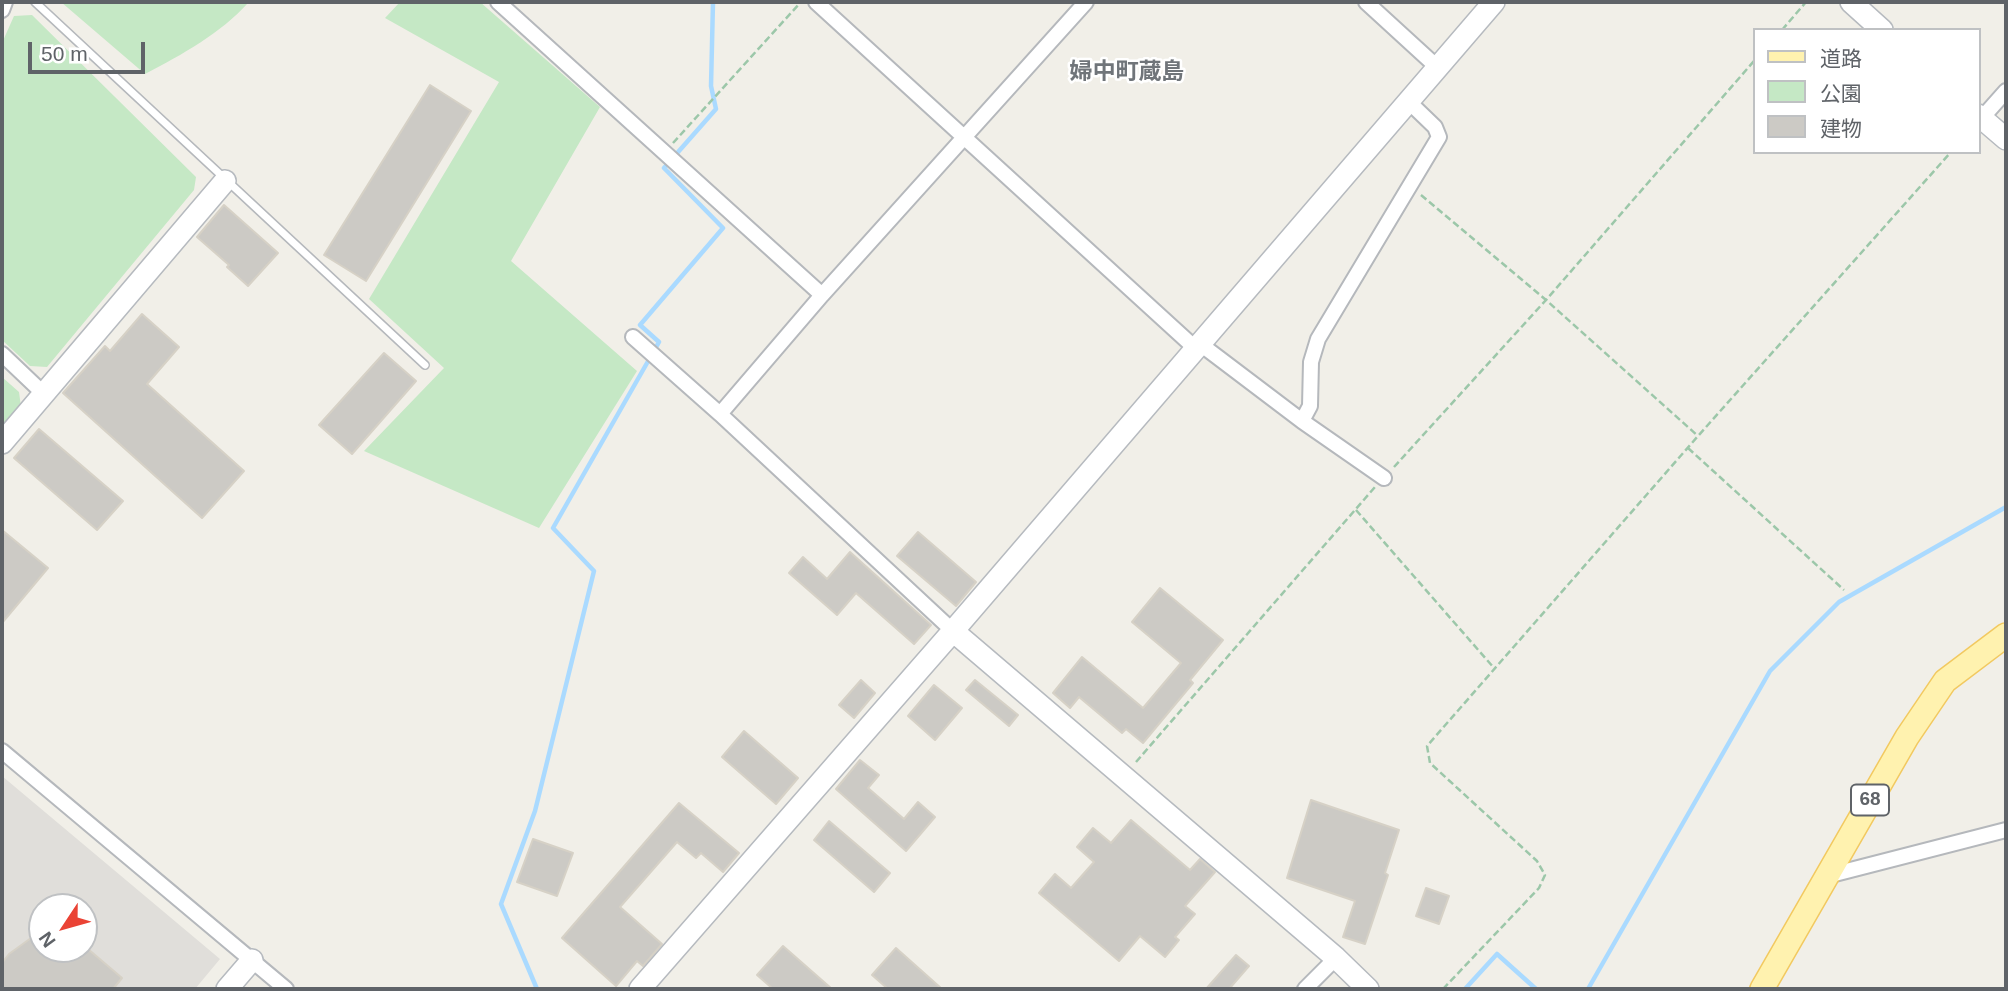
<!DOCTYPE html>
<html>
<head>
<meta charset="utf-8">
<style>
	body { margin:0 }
	#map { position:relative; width:2008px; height:991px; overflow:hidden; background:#f1efe8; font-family:Arial,"Noto Sans JP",sans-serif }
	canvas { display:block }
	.frame { position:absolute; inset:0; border:4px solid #5f6368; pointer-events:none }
	.legend { position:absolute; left:1753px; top:28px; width:228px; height:126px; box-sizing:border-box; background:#fff; border:2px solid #bfc1c3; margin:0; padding:9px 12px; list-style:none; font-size:21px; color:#5f6368 }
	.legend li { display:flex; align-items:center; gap:14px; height:35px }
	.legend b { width:35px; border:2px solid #bfc1c3 }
	.north { position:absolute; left:28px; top:893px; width:70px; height:70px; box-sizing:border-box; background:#fff; border:2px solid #bfc1c3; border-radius:50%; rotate:234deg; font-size:19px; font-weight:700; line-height:28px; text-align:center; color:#5f6368 }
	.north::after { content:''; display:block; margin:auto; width:24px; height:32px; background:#ea4335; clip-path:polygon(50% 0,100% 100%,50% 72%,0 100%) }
	.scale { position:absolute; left:28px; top:42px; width:117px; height:32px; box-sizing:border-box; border:4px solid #5f6368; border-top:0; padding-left:9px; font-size:21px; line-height:24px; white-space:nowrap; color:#5f6368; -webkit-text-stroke:5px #fff; paint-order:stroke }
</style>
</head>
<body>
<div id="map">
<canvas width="2008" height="991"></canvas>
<div class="frame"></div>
<ul class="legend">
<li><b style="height:9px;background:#fff2af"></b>道路</li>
<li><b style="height:19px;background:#c5e8c5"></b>公園</li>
<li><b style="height:19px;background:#cccac5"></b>建物</li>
</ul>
<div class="north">N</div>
<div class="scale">50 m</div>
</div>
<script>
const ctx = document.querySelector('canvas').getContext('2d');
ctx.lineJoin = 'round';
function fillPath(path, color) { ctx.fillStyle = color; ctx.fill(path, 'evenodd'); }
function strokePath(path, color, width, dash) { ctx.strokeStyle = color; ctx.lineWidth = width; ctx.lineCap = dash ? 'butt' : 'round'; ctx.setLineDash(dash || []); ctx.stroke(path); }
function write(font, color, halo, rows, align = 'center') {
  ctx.font = font + ' Arial,"Noto Sans JP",sans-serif'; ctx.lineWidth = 5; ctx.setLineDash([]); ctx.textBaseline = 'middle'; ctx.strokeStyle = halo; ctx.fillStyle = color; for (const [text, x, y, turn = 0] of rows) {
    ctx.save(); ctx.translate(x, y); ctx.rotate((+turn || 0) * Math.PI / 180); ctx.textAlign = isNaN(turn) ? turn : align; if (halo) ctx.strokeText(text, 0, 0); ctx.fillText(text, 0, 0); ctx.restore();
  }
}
fillPath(new Path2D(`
	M2 776 220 959 195 989H2ZM42 907H84V949H42Z`), '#e0deda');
fillPath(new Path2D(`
	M61 2H249C220 34 183 54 145 74Z
	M400 2H480L600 107 511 261 637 371 539 528 364 451 444 368 369 299 499 82 385 18Z
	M32 15 196 177 194 190 47 367 30 366 2 340V43L14 16Z
	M2 377 19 392 21 407 2 429Z`), '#c5e8c5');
strokePath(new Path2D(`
	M537 989 501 904 535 811 594 571 553 528 659 342 640 325 723 228 664 168 716 109 711 86 713 2
	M1465 989 1497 954 1536 989
	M1588 989 1770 671 1839 602 2006 507`), '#aadaff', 4.5);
const building = new Path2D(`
	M430 85 471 111 366 281 324 255Z
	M224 205 278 253 248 286 227 267 229 265 197 237Z
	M142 314 179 347 147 384 244 471 202 518 63 393 105 346 110 351Z
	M384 353 416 381 352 454 319 425Z
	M39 429 123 501 97 530 14 458Z
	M2 530 48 568 2 623Z
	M918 532 976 582 956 606 897 556Z
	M850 552 931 625 914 644 856 593 837 615 789 573 803 557 827 579Z
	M1160 588 1223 640 1190 680 1193 683 1143 743 1126 729 1122 733 1079 697 1070 708 1053 693 1082 657 1143 708 1181 663 1132 622Z
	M861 680 875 693 854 718 839 705Z
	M975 680 1018 715 1009 726 966 690Z
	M934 685 962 708 935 740 908 716Z
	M744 731 798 778 776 804 722 757Z
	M860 760 879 775 868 788 904 819 918 802 935 817 906 851 836 789Z
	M1311 800 1399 830 1385 873 1388 875 1365 944 1343 937 1355 901 1287 878Z
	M679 803 739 853 723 872 701 853 696 858 677 842 620 907 662 944 643 966 637 961 616 986 562 938Z
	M1131 820 1190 870 1200 859 1215 872 1185 906 1195 914 1175 937 1179 940 1165 957 1140 936 1119 961 1039 893 1055 874 1071 888 1094 862 1077 847 1093 828 1111 843Z
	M829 821 890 873 874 892 814 840Z
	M533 839 573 853 557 896 517 882Z
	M1426 888 1449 896 1439 924 1416 916Z
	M42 930V949H88L122 978 113 989H2V963L9 954Z
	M783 946 832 989H773L757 975Z
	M896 948 942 989H888L872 975Z
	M1236 955 1249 966 1229 989H1206Z`);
fillPath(building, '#cccac5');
strokePath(building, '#d6d1c6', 2);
const lane = new Path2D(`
	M35 2 425 365`);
const street = new Path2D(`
	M498 2 822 295
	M816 2 1195 348
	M1366 2 1437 67
	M2 10 5 2
	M1982 118 2006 91
	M633 337 720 414
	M1199 343 1302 421 1310 406 1311 362 1318 339 1439 137 1435 127 1408 101
	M2 354 44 394
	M1302 421 1384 478
	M953 631 720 414 822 295 1086 2
	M2 751 286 989
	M1827 876 2006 830
	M1305 989 1336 958`);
const secondary = new Path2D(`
	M1851 2 1882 30
	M1978 115 2006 139
	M2 443 225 181
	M953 631 1336 958 1368 989
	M227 989 252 960
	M640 989 953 631 1494 2`);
const primary = new Path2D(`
	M1762 989 1907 737 1945 681 2006 635`);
strokePath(lane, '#b5b8bc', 10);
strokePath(street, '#b5b8bc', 18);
strokePath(secondary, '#b6babf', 24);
strokePath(primary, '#f2c960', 26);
strokePath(new Path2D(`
	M1782 30 1806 2
	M673 143 800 3
	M1421 195 1546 300 1698 436
	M1688 448 1844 590
	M1394 467 1546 300 1754 61
	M1356 510 1494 668
	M1136 762 1375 487
	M1443 989 1539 888 1545 875 1537 861 1430 763 1427 746 1698 436 1951 152`), '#9cc7a9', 2.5, [7, 3.5]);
strokePath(lane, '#fff', 7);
strokePath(street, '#fff', 14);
strokePath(secondary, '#fff', 21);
strokePath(primary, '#fff2af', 23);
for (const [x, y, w] of [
	[1870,800,38]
]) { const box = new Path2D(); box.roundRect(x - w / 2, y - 15.5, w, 31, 5); ctx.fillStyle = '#fff'; ctx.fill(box); strokePath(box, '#5f6368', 2); }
write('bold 19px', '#5f6368', null, [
	["68",1870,800]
]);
write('bold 23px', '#70757a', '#fff', [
	["婦中町蔵島",1127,73]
]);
</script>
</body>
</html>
